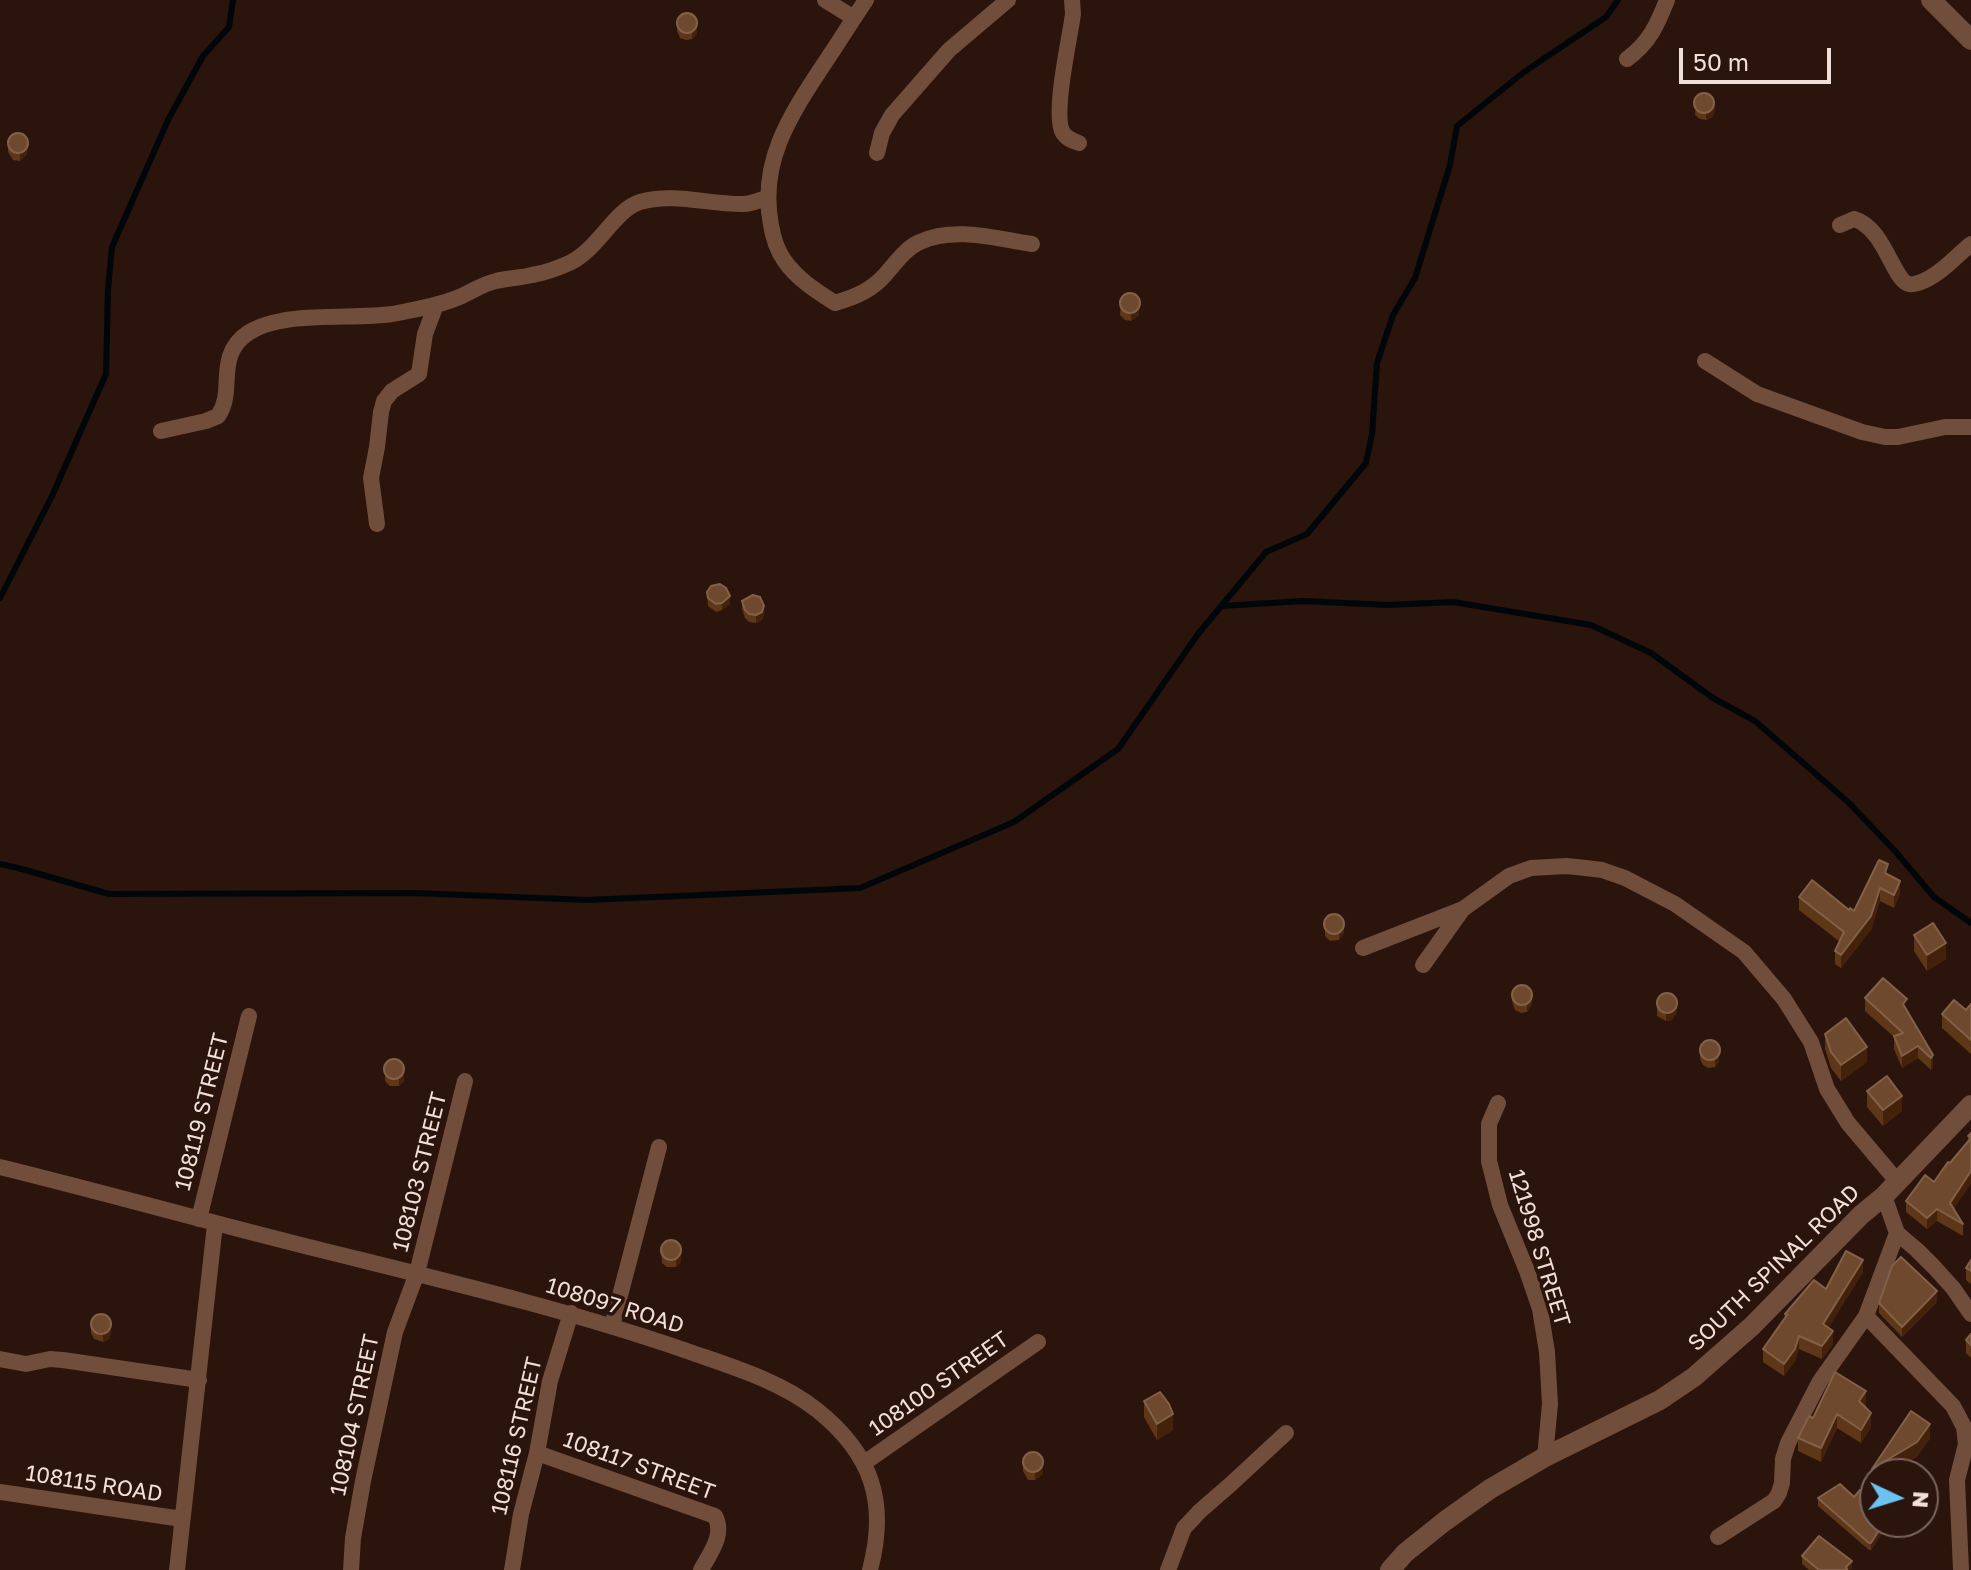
<!DOCTYPE html>
<html>
<head>
<meta charset="utf-8">
<style>
	body { margin:0 }
	#map { position:relative; width:1971px; height:1570px; overflow:hidden; background:#2a140c; font-family:"Golos Text",sans-serif }
	canvas { display:block }
	.north { position:absolute; left:1859px; top:1458px; width:80px; height:80px; box-sizing:border-box; background:#2a140c; border:2px solid #7a665e; border-radius:50%; rotate:94deg; font-size:22px; font-weight:700; line-height:32px; text-align:center; color:#f1e0da }
	.north::after { content:''; display:block; margin:auto; width:28px; height:36px; background:#6bc3f2; clip-path:polygon(50% 0,100% 100%,50% 72%,0 100%) }
	.scale { position:absolute; left:1679px; top:48px; width:152px; height:36px; box-sizing:border-box; border:4px solid #f1e0da; border-top:0; padding-left:10px; font-size:24px; line-height:28px; white-space:nowrap; color:#f1e0da; -webkit-text-stroke:6px #2a140c; paint-order:stroke }
</style>
</head>
<body>
<div id="map">
<canvas width="1971" height="1570"></canvas>
<div class="north">N</div>
<div class="scale">50 m</div>
</div>
<script>
const ctx = document.querySelector('canvas').getContext('2d');
ctx.lineJoin = 'round';
function strokePath(path, color, width, dash) { ctx.strokeStyle = color; ctx.lineWidth = width; ctx.lineCap = dash ? 'butt' : 'round'; ctx.setLineDash(dash || []); ctx.stroke(path); }
function fillPath(path, color) { ctx.fillStyle = color; ctx.fill(path, 'evenodd'); }
function write(font, color, halo, rows, align = 'center') {
  ctx.font = font + ' "Golos Text",sans-serif'; ctx.lineWidth = 7; ctx.setLineDash([]); ctx.textBaseline = 'middle'; ctx.strokeStyle = halo; ctx.fillStyle = color; for (const [text, x, y, turn = 0] of rows) {
    ctx.save(); ctx.translate(x, y); ctx.rotate((+turn || 0) * Math.PI / 180); ctx.textAlign = isNaN(turn) ? turn : align; if (halo) ctx.strokeText(text, 0, 0); ctx.fillText(text, 0, 0); ctx.restore();
  }
}
strokePath(new Path2D(`
	M0 598 52 496 106 374 108 289 112 247 168 120 203 56 229 27 233 0
	M1221 606 1303 601 1387 605 1453 602 1591 625 1651 653 1713 698 1755 721 1848 802 1895 851 1934 897 1971 923
	M0 864 22 869 109 894 414 893 588 900 860 888 1014 822 1118 749 1198 634 1266 552 1307 534 1366 463 1372 434 1377 363 1393 315 1415 278 1450 165 1457 126 1524 72 1606 17 1618 0`), '#00070a', 6);
strokePath(new Path2D(`
	M825 0 854 18
	M866 0C851 22 837 45 822 67 789 117 759 163 771 225 773 237 777 250 784 260 796 278 816 291 835 303 851 298 866 293 879 281 892 269 903 249 920 242 954 226 997 239 1032 244
	M1072 0 1073 14C1070 38 1052 115 1063 133 1067 139 1073 141 1079 143
	M1627 59C1650 42 1657 25 1667 0
	M877 153 882 133 892 115 949 50 1008 0
	M1840 225 1854 219C1885 228 1893 281 1909 284 1911 285 1919 283 1921 282 1940 275 1956 256 1971 244
	M1705 361 1757 394 1862 432 1885 437H1898L1945 427H1971
	M161 431 206 421 218 416C236 391 214 356 248 333 283 310 351 320 392 314 414 310 437 306 457 298 470 293 482 284 496 281 508 278 520 278 532 275 544 273 556 269 567 264 595 254 615 209 640 202 674 192 710 205 744 204 751 204 759 200 767 198
	M377 524 371 478 377 447 381 412 384 401 392 391 419 374 425 334 436 305
	M1363 948 1463 909 1509 876 1531 868 1566 866 1586 868 1602 870 1625 878 1675 904 1744 952 1784 999 1811 1042 1827 1089 1848 1123 1897 1181
	M1423 965 1462 910
	M1498 1103 1489 1124V1161L1500 1205 1527 1271 1540 1309 1547 1352 1550 1404 1545 1457
	M0 1167C110 1194 219 1225 329 1252 450 1282 572 1311 690 1352 733 1367 780 1381 817 1410 872 1454 888 1502 870 1570
	M1884 1196 1897 1233 1917 1250 1934 1267 1953 1288 1971 1314
	M199 1219 249 1016
	M1866 1316 1953 1406 1964 1427 1966 1444 1957 1480 1961 1570
	M612 1326 659 1147
	M0 1359 26 1364 50 1359 63 1360 199 1380
	M537 1453 715 1516C725 1535 710 1553 701 1570
	M864 1463 1038 1342
	M0 1492 182 1519
	M1718 1537 1774 1501 1779 1493 1782 1483 1783 1459 1788 1443 1820 1381 1866 1316 1897 1233
	M177 1570 215 1224
	M351 1570 353 1538 363 1481 395 1332 417 1273 465 1081
	M512 1570 521 1514 537 1453 550 1381 571 1313
	M1168 1570 1184 1528 1200 1511 1231 1484 1286 1433`), '#714d3b', 16);
strokePath(new Path2D(`
	M1931 0 1971 40
	M1390 1570 1405 1553 1445 1521 1490 1489 1545 1457 1660 1400 1694 1377 1752 1326 1861 1215 1884 1196 1971 1105`), '#714d3b', 20);
fillPath(new Path2D(`
	M677 24 697 34 692 39 686 40 680 38 677 31Z
	M1696 97 1715 111 1712 117 1706 120 1700 119 1695 115Z
	M28 140 27 154 20 161 13 160 8 152V144Z
	M1121 298 1139 300V315L1131 321 1125 320 1120 315Z
	M707 592 730 604 722 610 716 612 708 606Z
	M742 601 764 614 762 620 756 623 749 622 745 618 742 609Z
	M1888 875 1900 894 1894 908 1880 901 1871 930 1841 968 1835 964V951L1840 942 1799 910V897L1854 911Z
	M1325 919 1344 933 1339 940 1330 941 1325 936Z
	M1914 935 1946 959 1927 971 1914 951Z
	M1512 993 1532 1004 1527 1012 1521 1013 1515 1010 1512 1001Z
	M1865 998 1907 1010 1933 1055V1068L1931 1070 1918 1058 1902 1068 1894 1049V1037L1865 1011Z
	M1657 1001 1677 1012 1672 1020 1666 1021 1657 1016Z
	M1971 1004V1054L1942 1028V1014L1966 1010Z
	M1825 1034 1867 1062 1841 1081 1831 1068 1825 1049Z
	M1700 1051 1719 1062 1715 1067 1708 1068 1703 1065 1700 1059Z
	M385 1064 404 1074V1081L399 1086H390L385 1081Z
	M1867 1091 1902 1111 1883 1126 1867 1107Z
	M1971 1133V1183L1954 1208 1963 1224V1236L1937 1221 1927 1229 1906 1212V1201L1934 1182 1968 1141V1136Z
	M661 1248 681 1255V1262L676 1267H667L662 1263Z
	M1971 1260V1284L1966 1280V1268Z
	M1863 1272 1828 1328 1833 1344 1822 1359 1799 1349 1795 1361 1784 1376 1763 1362V1349L1785 1317V1314L1826 1289Z
	M1937 1302 1902 1337 1879 1313V1303Z
	M91 1325 111 1332 109 1339 103 1342 94 1339 91 1333Z
	M1971 1334V1358L1966 1353V1340Z
	M1144 1401 1173 1430 1157 1440 1144 1417Z
	M1866 1405 1865 1407 1871 1427 1861 1443 1837 1428 1821 1462 1798 1451V1438L1813 1418Z
	M1043 1460V1474L1035 1480H1028L1023 1471V1464Z
	M1854 1497 1889 1522 1871 1550H1869L1818 1506V1498Z
	M1802 1556 1852 1569 1809 1570 1802 1564Z`), '#5e3718');
fillPath(new Path2D(`
	M697 26V34L692 39V31Z
	M1715 103V111L1712 117 1706 120V112Z
	M27 146V154L20 161V153Z
	M1139 307V315L1131 321V313Z
	M730 596V604L722 610V603Z
	M764 606V614L762 620 756 623V615Z
	M1900 881V894L1894 908V895Z
	M1880 888V901L1871 930 1841 968V955Z
	M1344 925V933L1339 940V932Z
	M1946 943V959L1927 971V955Z
	M1532 996V1004L1527 1012V1004Z
	M1677 1004V1012L1672 1020 1666 1021V1013Z
	M1918 1046V1058L1902 1068V1056Z
	M1867 1047V1062L1841 1081V1065Z
	M1719 1054V1062L1715 1067V1059Z
	M1933 1055V1068L1931 1070V1058Z
	M404 1073V1081L399 1086V1078Z
	M1902 1096V1111L1883 1126V1110Z
	M1971 1171V1183L1950 1214V1203Z
	M1937 1209V1221L1927 1229V1218Z
	M681 1254V1262L676 1267V1259Z
	M1863 1260V1272L1823 1337V1324Z
	M1937 1291V1302L1902 1337V1327Z
	M111 1325V1332L109 1339 103 1342V1334Z
	M1833 1331V1344L1822 1359V1346Z
	M1799 1336V1349L1795 1361 1784 1376V1364Z
	M1866 1391V1405L1859 1415V1401Z
	M1871 1413V1427L1861 1443V1430Z
	M1173 1414V1430L1157 1440V1424Z
	M1837 1414V1428L1821 1462V1448Z
	M1930 1424V1439L1917 1457 1888 1474H1875V1481L1872 1483V1469Z
	M1043 1466V1474L1035 1480V1472Z
	M1884 1522H1889L1871 1550V1543Z
	M1852 1561V1569L1846 1570V1567Z`), '#43210a');
const building = new Path2D(`
	M677 23a10 10 0 1 1 20 0a10 10 0 1 1-20 0Z
	M1694 103a10 10 0 1 1 20 0a10 10 0 1 1-20 0Z
	M8 143a10 10 0 1 1 20 0a10 10 0 1 1-20 0Z
	M1120 303a10 10 0 1 1 20 0a10 10 0 1 1-20 0Z
	M720 584 726 588 730 596 722 603 716 604 708 598 707 592 711 586Z
	M753 595 760 597 764 606 762 612 756 615 749 614 745 610 742 601Z
	M1879 860 1888 864 1885 873 1900 881 1894 895 1880 888 1871 916 1841 955 1835 951 1844 932 1799 897 1812 880 1849 910 1850 908 1854 911Z
	M1324 924a10 10 0 1 1 20 0a10 10 0 1 1-20 0Z
	M1933 923 1946 943 1927 955 1914 935Z
	M1883 978 1907 999 1903 1004 1933 1055 1931 1058 1918 1046 1902 1056 1894 1036 1903 1033 1865 998Z
	M1512 995a10 10 0 1 1 20 0a10 10 0 1 1-20 0Z
	M1657 1003a10 10 0 1 1 20 0a10 10 0 1 1-20 0Z
	M1954 1000 1966 1010 1971 1004V1040L1942 1014Z
	M1846 1018 1867 1047 1841 1065 1831 1052 1825 1034Z
	M1700 1050a10 10 0 1 1 20 0a10 10 0 1 1-20 0Z
	M384 1069a10 10 0 1 1 20 0a10 10 0 1 1-20 0Z
	M1887 1076 1902 1096 1883 1110 1867 1091Z
	M1971 1133V1171L1950 1203 1963 1224 1937 1209 1927 1218 1906 1201 1925 1175 1934 1182 1948 1162 1950 1163 1971 1138 1968 1136Z
	M661 1250a10 10 0 1 1 20 0a10 10 0 1 1-20 0Z
	M1846 1251 1863 1260 1823 1324 1833 1331 1822 1346 1799 1336 1795 1349 1784 1364 1763 1349 1787 1315 1785 1314 1814 1280 1826 1289Z
	M1901 1257 1937 1291 1902 1327 1879 1303 1892 1266Z
	M1971 1260V1271L1966 1268Z
	M91 1324a10 10 0 1 1 20 0a10 10 0 1 1-20 0Z
	M1971 1334V1345L1966 1340Z
	M1835 1372 1866 1391 1859 1401 1871 1413 1861 1430 1837 1414 1821 1448 1798 1438 1809 1416 1813 1418Z
	M1160 1392 1169 1404 1173 1414 1157 1424 1144 1401Z
	M1911 1411 1930 1424 1917 1442 1872 1469Z
	M1023 1462a10 10 0 1 1 20 0a10 10 0 1 1-20 0Z
	M1840 1484 1854 1497 1860 1490 1875 1503V1522H1884L1871 1543H1869L1818 1498Z
	M1819 1536 1852 1561 1846 1567 1847 1569 1846 1570H1819L1802 1556Z`);
fillPath(building, '#6e492d');
strokePath(building, '#826148', 2);
write('22px', '#f1e0da', '#2a140c', [
	["108119 STREET",202,1112,-76],
	["108103 STREET",420,1172,-76],
	["121998 STREET",1539,1248,73],
	["SOUTH SPINAL ROAD",1774,1268,-44],
	["108097 ROAD",615,1306,17],
	["108100 STREET",939,1384,-35],
	["108104 STREET",355,1415,-78],
	["108116 STREET",517,1436,-77],
	["108117 STREET",639,1466,20],
	["108115 ROAD",94,1484,9]
]);
</script>
</body>
</html>
